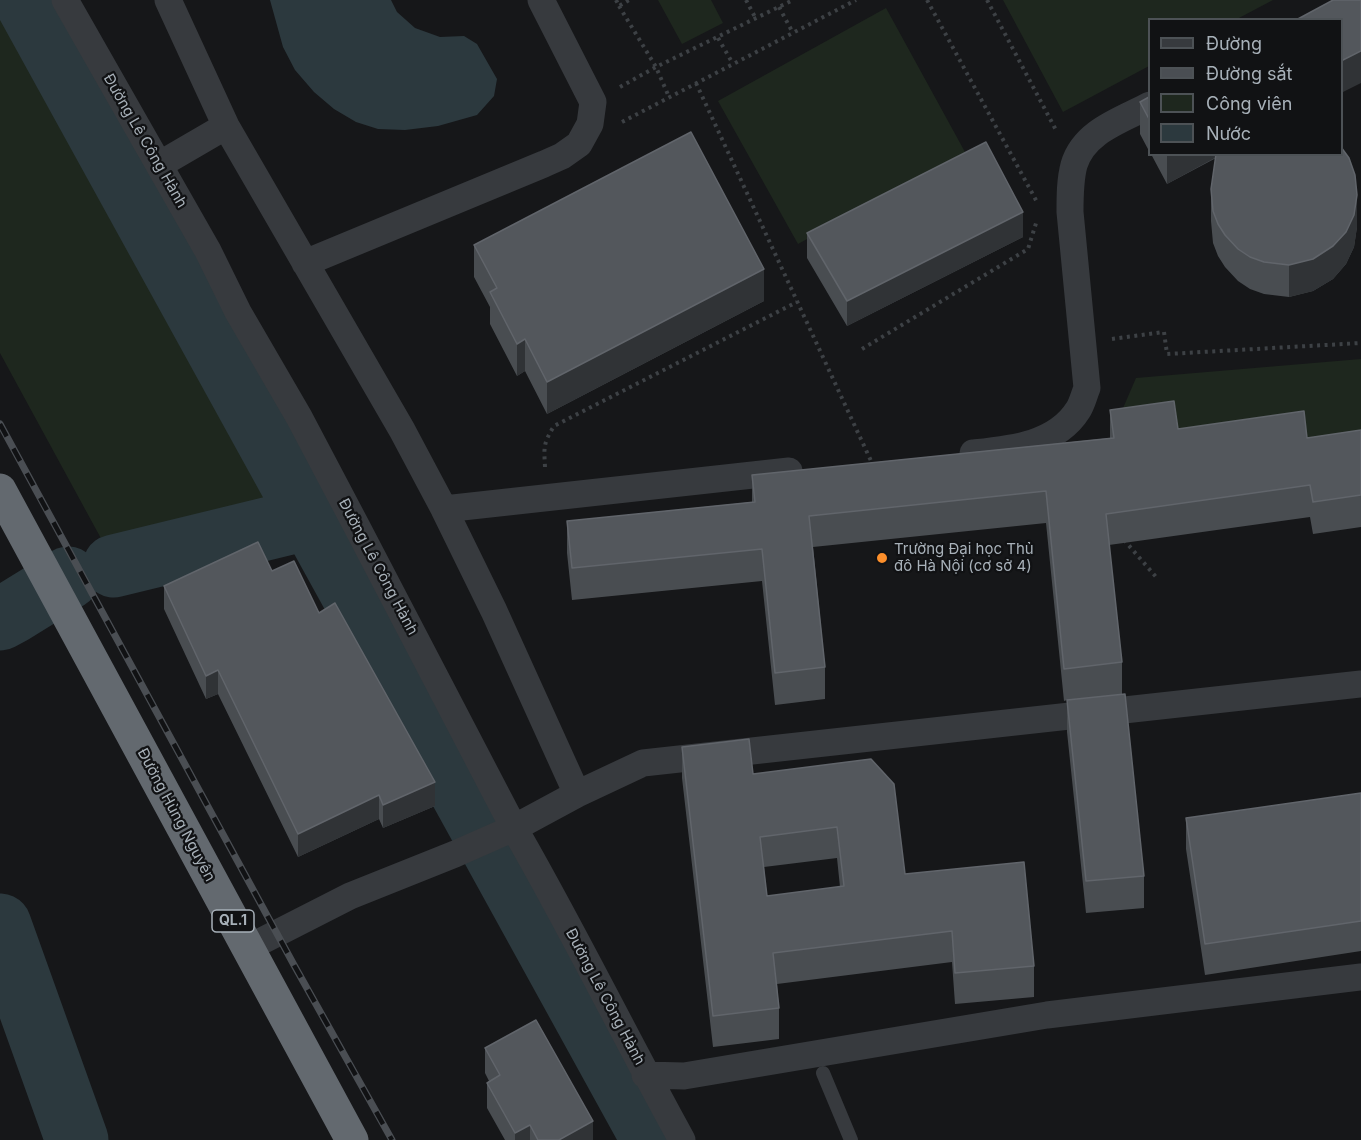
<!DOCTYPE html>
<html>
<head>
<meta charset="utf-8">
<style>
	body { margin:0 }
	#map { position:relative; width:1361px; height:1140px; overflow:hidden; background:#161719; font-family:Inter,sans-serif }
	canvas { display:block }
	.legend { position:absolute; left:1148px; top:18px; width:195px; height:138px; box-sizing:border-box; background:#111214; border:2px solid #4d5256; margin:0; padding:8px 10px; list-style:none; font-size:18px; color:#a8b1b9 }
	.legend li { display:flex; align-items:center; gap:12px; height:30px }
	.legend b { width:30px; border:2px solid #4d5256 }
</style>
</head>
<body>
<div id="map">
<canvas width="1361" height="1140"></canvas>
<ul class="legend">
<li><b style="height:8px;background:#373a3e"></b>Đường</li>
<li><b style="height:8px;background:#4a4e53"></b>Đường sắt</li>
<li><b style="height:16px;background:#1e271e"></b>Công viên</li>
<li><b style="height:16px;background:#2c393e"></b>Nước</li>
</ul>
</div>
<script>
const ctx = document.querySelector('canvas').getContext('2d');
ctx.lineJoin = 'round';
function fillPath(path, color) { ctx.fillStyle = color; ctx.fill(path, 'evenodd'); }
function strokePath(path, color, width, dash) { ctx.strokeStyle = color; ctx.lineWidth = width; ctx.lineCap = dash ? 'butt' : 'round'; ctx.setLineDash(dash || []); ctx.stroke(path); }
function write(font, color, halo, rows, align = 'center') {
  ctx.font = font + ' Inter,sans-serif'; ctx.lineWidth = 4.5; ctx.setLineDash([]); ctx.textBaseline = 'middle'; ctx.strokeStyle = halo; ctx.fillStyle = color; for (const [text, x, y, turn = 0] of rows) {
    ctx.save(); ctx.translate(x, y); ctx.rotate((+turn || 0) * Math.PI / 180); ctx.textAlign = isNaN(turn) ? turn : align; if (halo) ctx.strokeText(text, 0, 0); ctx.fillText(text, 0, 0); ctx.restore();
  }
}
fillPath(new Path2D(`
	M0 0H1L284 501 128 588 0 353Z
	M658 0H711L723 23 682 44Z
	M1003 0H1273L1237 19 1150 20 1149 66 1063 112Z
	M886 8 965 152 798 244 718 101Z
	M1361 359V459L1111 436 1136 378Z`), '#1e271e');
fillPath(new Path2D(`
	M270 0H391L397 12 415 28 440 37 464 36 477 44 497 79 494 96 477 115 438 126 405 130 378 129 356 122 334 109 314 92 295 70 283 47Z`), '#2c393e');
strokePath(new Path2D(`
	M25 0 653 1140
	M114 566 311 518
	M0 619 13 612 68 578
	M0 925 77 1140`), '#2c393e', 63);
strokePath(new Path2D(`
	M616 0 619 6 629 0
	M746 0 756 19
	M927 0 1037 202
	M987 0 1057 132
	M619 6 656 67 669 97
	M779 7 793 33
	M718 38 733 64
	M696 83 872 463
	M620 87 656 67 793 0
	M622 122 856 0
	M1112 339 1164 332 1167 354 1361 343
	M862 349 1028 249 1037 220
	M545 467C544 447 543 444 554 426L797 302
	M1124 540 1157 578`), '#3d4145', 4, [3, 4.5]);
strokePath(new Path2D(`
	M823 1073 851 1140`), '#373a3e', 14);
strokePath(new Path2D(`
	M65 0 208 251 238 312 299 417 357 527 514 828C573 930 625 1037 682 1140
	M168 0 226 126 402 430 444 509 494 611 577 794
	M159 165 226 126
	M305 263 544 164 562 156 579 144 590 124 593 102 541 0
	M973 453C1011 449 1056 445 1078 410 1082 404 1084 395 1087 388L1070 212C1070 196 1070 180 1074 165 1084 131 1122 120 1150 105
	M444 509 789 471
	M248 948 350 896 455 854 514 828 577 794 643 763 1361 684
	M645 1075 684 1076 1047 1015 1361 977`), '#373a3e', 27);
strokePath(new Path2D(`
	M0 490 352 1140`), '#63696f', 33);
const rail = new Path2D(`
	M0 424 294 965 392 1140`);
strokePath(rail, '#4a4e53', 7);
strokePath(rail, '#111214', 4.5, [14]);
fillPath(new Path2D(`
	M1149 97V151L1140 134V102Z
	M1151 154H1341L1357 227 1354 247 1346 264 1333 279 1313 291 1289 297 1264 294 1250 289 1238 281 1225 267 1218 256 1213 243 1211 221V189L1216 158 1167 184Z
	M807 233 1023 237 847 326 807 258Z
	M474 245 764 301 547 414 525 371 517 376 490 324V307L474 277Z
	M1110 410 1178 429 1307 438 1361 430V527L1313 534 1310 517 1109 545 1122 662V694L1144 876V908L1086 913 1067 732V700L1064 701 1046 523 813 547 825 667V699L775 705 762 581 572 600 567 553V521L752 502V475L1110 438Z
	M272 571 319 613 435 806 383 828 379 819 298 857 218 694 206 699 164 609V586Z
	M682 747 753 774 871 759 905 874 1034 966V997L955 1004 952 962 777 984 779 1008V1039L713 1047 682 778ZM837 858 840 887 767 896 764 867Z
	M1361 793V951L1205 975 1186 849V818Z
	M485 1048 593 1140H505L487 1108V1083L489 1081 485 1073Z`), '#494d51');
fillPath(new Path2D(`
	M1361 51V83L1341 93V61Z
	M1167 154H1222L1167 184Z
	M1357 195V227L1354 247 1346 264 1333 279 1313 291 1289 297V265Z
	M1023 212V237L847 326V301Z
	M764 269V301L547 414V382Z
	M525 339V371L517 376V344Z
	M218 670V694L206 699V676Z
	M435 782V806L383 828V805Z
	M379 795V819L298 857V834Z
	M593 1121V1140H559Z
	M530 1125V1140H515V1133Z`), '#303336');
const building = new Path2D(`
	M1333 0H1361V51L1341 61V20H1296Z
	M1149 97V119L1140 102Z
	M691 132 764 269 547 382 525 339 517 344 490 292 497 288 474 245Z
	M986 142 1023 212 847 301 807 233Z
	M1341 147 1349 158 1355 175 1357 195 1354 215 1346 232 1333 246 1313 259 1289 265 1264 262 1250 257 1238 249 1225 235 1218 224 1213 211 1211 189 1216 154H1341Z
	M1174 401 1178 429 1304 411 1307 438 1361 430V495L1313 502 1310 485 1106 514 1122 662 1064 669 1046 491 809 516 825 667 775 673 762 549 572 568 567 521 755 502 752 475 1114 438 1110 410Z
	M258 542 272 571 294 561 319 613 335 603 435 782 383 805 379 795 298 834 218 670 206 676 164 586Z
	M1125 694 1144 876 1086 881 1067 700Z
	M749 739 753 774 871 759 894 784 905 874 1024 862 1034 966 955 973 952 931 773 953 779 1008 713 1016 682 747ZM837 827 844 886 767 896 760 837Z
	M1361 793V921L1205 944 1186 818Z
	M536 1020 593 1121 559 1140H538L530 1125 515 1133 487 1083 500 1075 485 1048Z`);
fillPath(building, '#53575c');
strokePath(building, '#61656b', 1.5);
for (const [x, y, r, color] of [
	[882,558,6,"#fc8f2b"]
]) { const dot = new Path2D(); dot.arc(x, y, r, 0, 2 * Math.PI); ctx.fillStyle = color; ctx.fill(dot); strokePath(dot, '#111214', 2); }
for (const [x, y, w] of [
	[233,921,42]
]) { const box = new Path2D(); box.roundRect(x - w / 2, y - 11, w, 22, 4.5); ctx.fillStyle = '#111214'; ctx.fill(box); strokePath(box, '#a8b1b9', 1.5); }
write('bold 14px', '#a8b1b9', null, [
	["QL.1",233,921]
]);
write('15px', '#a8b1b9', '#111214', [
	["Đường Lê Công Hành",145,141,60],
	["Đường Lê Công Hành",378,567,62],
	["Đường Hùng Nguyên",176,815,62],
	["Đường Lê Công Hành",605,997,62]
]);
write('15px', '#a8b1b9', '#111214', [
	["Trường Đại học Thủ",894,549],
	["đô Hà Nội (cơ sở 4)",894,566]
], 'left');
</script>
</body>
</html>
